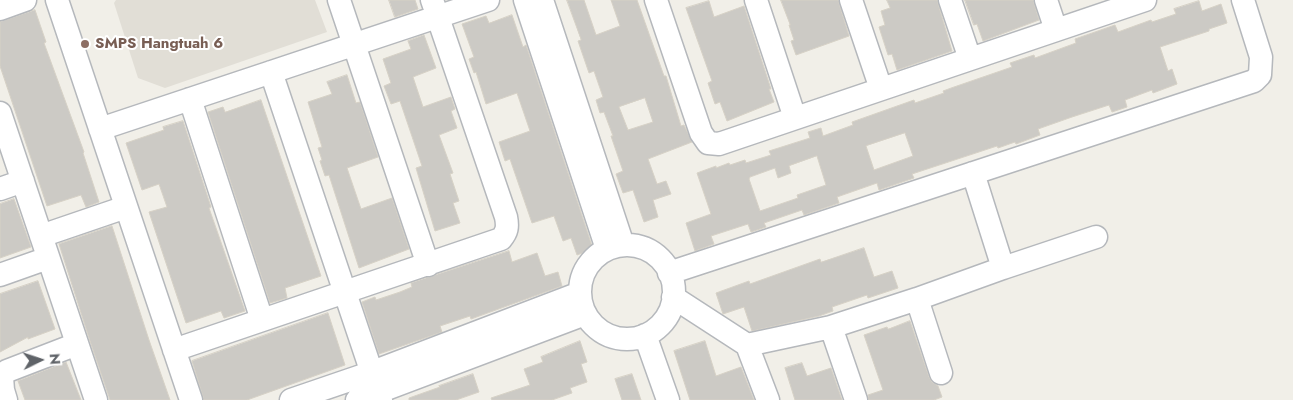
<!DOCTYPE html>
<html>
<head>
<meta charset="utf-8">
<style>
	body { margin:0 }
	#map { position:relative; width:1293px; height:400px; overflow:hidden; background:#f1efe8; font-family:Jost,sans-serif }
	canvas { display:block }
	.north { position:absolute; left:15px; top:335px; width:50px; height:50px; -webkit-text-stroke:4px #fff; paint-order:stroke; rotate:86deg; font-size:14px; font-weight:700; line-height:20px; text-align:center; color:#5f6368 }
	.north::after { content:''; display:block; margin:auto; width:18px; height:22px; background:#5f6368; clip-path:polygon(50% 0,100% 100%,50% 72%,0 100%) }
</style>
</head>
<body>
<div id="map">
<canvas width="1293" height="400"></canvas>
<div class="north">N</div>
</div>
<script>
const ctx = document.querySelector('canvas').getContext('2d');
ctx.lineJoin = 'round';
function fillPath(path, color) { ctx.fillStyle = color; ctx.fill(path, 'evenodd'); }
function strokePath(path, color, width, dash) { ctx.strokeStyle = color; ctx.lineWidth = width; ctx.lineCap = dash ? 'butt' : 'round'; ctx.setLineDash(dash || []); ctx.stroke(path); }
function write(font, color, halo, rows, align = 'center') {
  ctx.font = font + ' Jost,sans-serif'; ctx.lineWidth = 4; ctx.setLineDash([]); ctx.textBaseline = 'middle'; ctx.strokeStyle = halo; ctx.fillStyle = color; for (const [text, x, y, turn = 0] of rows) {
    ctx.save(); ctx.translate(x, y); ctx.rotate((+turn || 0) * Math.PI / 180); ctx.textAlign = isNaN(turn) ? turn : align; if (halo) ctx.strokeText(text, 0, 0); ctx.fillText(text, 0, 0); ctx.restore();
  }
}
fillPath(new Path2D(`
	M116 0H315L327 32 165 88 138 78 114 3Z`), '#e1ded6');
const building = new Path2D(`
	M389 0H415L418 9 395 17Z
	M567 0H584L596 35 620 26 611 0H637L664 76H666L681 126 684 125 692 142 648 159 657 184 666 181 671 194 653 200 658 217 644 222 633 190 623 193 616 174 623 171 611 136H613L604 112 600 113 596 100 603 97 594 71 589 73 578 41 581 40ZM645 98 653 122 628 130 619 107Z
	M781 0H838L849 36 796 55 791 41 794 40 789 25H790Z
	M887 0H937L952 51 897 70 892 54 888 55 879 27 885 25 881 11 890 8Z
	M965 0H1033L1039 20 983 41 977 24 974 25Z
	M709 1 714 17 744 6 771 89H769L774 102 727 121 720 102 715 104 708 83 712 81 686 8Z
	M1199 1 1202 11 1221 4 1227 23 1209 29V31L1160 47 1168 71 1172 69 1177 84 1153 93 1152 90 1125 100 1127 107 1112 112 1109 105 1072 117 1038 129 1040 135 1016 144 1015 142 998 148 997 146 912 174 914 178 879 190 877 183 837 197 839 203 804 215 802 210 764 223 766 227 751 232 748 224 711 236 714 244 695 251 686 223 711 214 697 173 716 166V168L729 163 730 165 745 160 746 163 771 155 769 151 810 138 808 132 821 128 823 136 853 125 852 122 914 100 915 103 944 93 943 91 954 87 1012 67 1010 63 1034 55 1035 58 1076 43 1075 39 1115 25 1118 32 1151 20 1152 22 1176 14 1174 9ZM905 133 913 156 874 170 866 146ZM817 156 826 185 797 195 798 198 760 211 749 179 750 177 775 168 778 178 791 173 789 166Z
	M35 10 46 42 44 43 84 152 83 153 99 202 86 207 81 195 47 206 0 66V22Z
	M512 15 523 47 526 45 593 249 577 255 571 238 563 241 554 216 532 223 510 159 505 161 499 142 530 131 517 93 486 104 476 72 474 73 469 59 474 57 462 24 486 16 489 23Z
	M424 35 436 68 413 77 423 107 451 97 455 109 451 111 457 128 439 135 453 173 450 174 459 201 453 203 460 223 435 231 416 168 422 166 400 101 391 104 384 86 391 83 383 59 411 49 408 41Z
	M347 75 356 103 360 102 378 157 347 168 361 209 392 198 409 249 359 268 329 175 325 176 320 161 322 160 318 148 322 147 308 102 332 94 327 82Z
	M261 100 321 276 285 288 287 298 270 303 208 112 223 107 225 112Z
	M183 121 211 207 209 208 245 311 224 318 221 311 186 323 149 212 167 207 159 184 142 190 126 143 164 130 163 127Z
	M14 199 31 247 0 258V204Z
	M112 226 149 340 170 400H110L89 338 59 244Z
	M864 248 874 277 892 271 898 288 868 298 867 295 832 307 833 311 819 316 752 331 744 307 723 314 716 293 749 281 750 284 820 259 821 262Z
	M509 251 512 262 537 253 545 276 558 272 562 286 471 319 470 316 440 326 442 332 379 354 362 302 375 297 376 300 400 292 412 287 411 283Z
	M38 281 55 329 28 339V337L0 352V294Z
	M328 313 345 365 247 400H204L192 361Z
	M910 321 929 377 932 382 938 386 942 397 934 400H869L868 395 883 390 864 335 887 327 888 329Z
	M580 341 587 362 581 364 587 382 570 388 572 393 552 400H492L491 398 530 385 524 369 543 362 541 357Z
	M705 341 716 376 741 367 754 400H690L674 351Z
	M66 362 81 400H25L18 381Z
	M802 363 807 376 831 368 842 400H795L785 368Z
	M473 374 479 392 456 400H409V398L440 387 439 386Z
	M632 374 641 400H622L615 379Z`);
fillPath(building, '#cccac5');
strokePath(building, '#d6d1c6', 1);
const minor = new Path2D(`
	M57 0 191 400
	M339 0 428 265
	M525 0 607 249
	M542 0 623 245
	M656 0 701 133 708 143 719 144 1145 0
	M756 0 795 118
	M851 0 881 89
	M950 0 970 59
	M1046 0 1056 30
	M0 9 25 0
	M271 72 381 400
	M190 99 262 320
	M0 113 96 400
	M100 129 488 0
	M973 173 1003 268
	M0 189 23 181
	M41 236 126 207
	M580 292a47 47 0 1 1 94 0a47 47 0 1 1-94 0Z
	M669 273 1254 81 1260 75 1261 57 1243 0
	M0 275 48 258
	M673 297 747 345 768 400
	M917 299 1003 268 1096 237
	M831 327 856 400
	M645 335 668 400
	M747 345 831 327 917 299 941 373
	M174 350 501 239C507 232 508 227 506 217L432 0
	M6 400 3 390 2 377 7 371 77 344
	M291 400 370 373 580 293
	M357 400 585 314`);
strokePath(minor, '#b5b8bc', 25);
strokePath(minor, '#fff', 22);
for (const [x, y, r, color] of [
	[85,44,5,"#8d6e63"]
]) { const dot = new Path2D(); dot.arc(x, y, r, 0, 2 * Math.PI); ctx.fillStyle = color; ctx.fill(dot); strokePath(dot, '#fff', 2); }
write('bold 15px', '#785e54', '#fff', [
	["SMPS Hangtuah 6",95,44]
], 'left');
</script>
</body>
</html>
